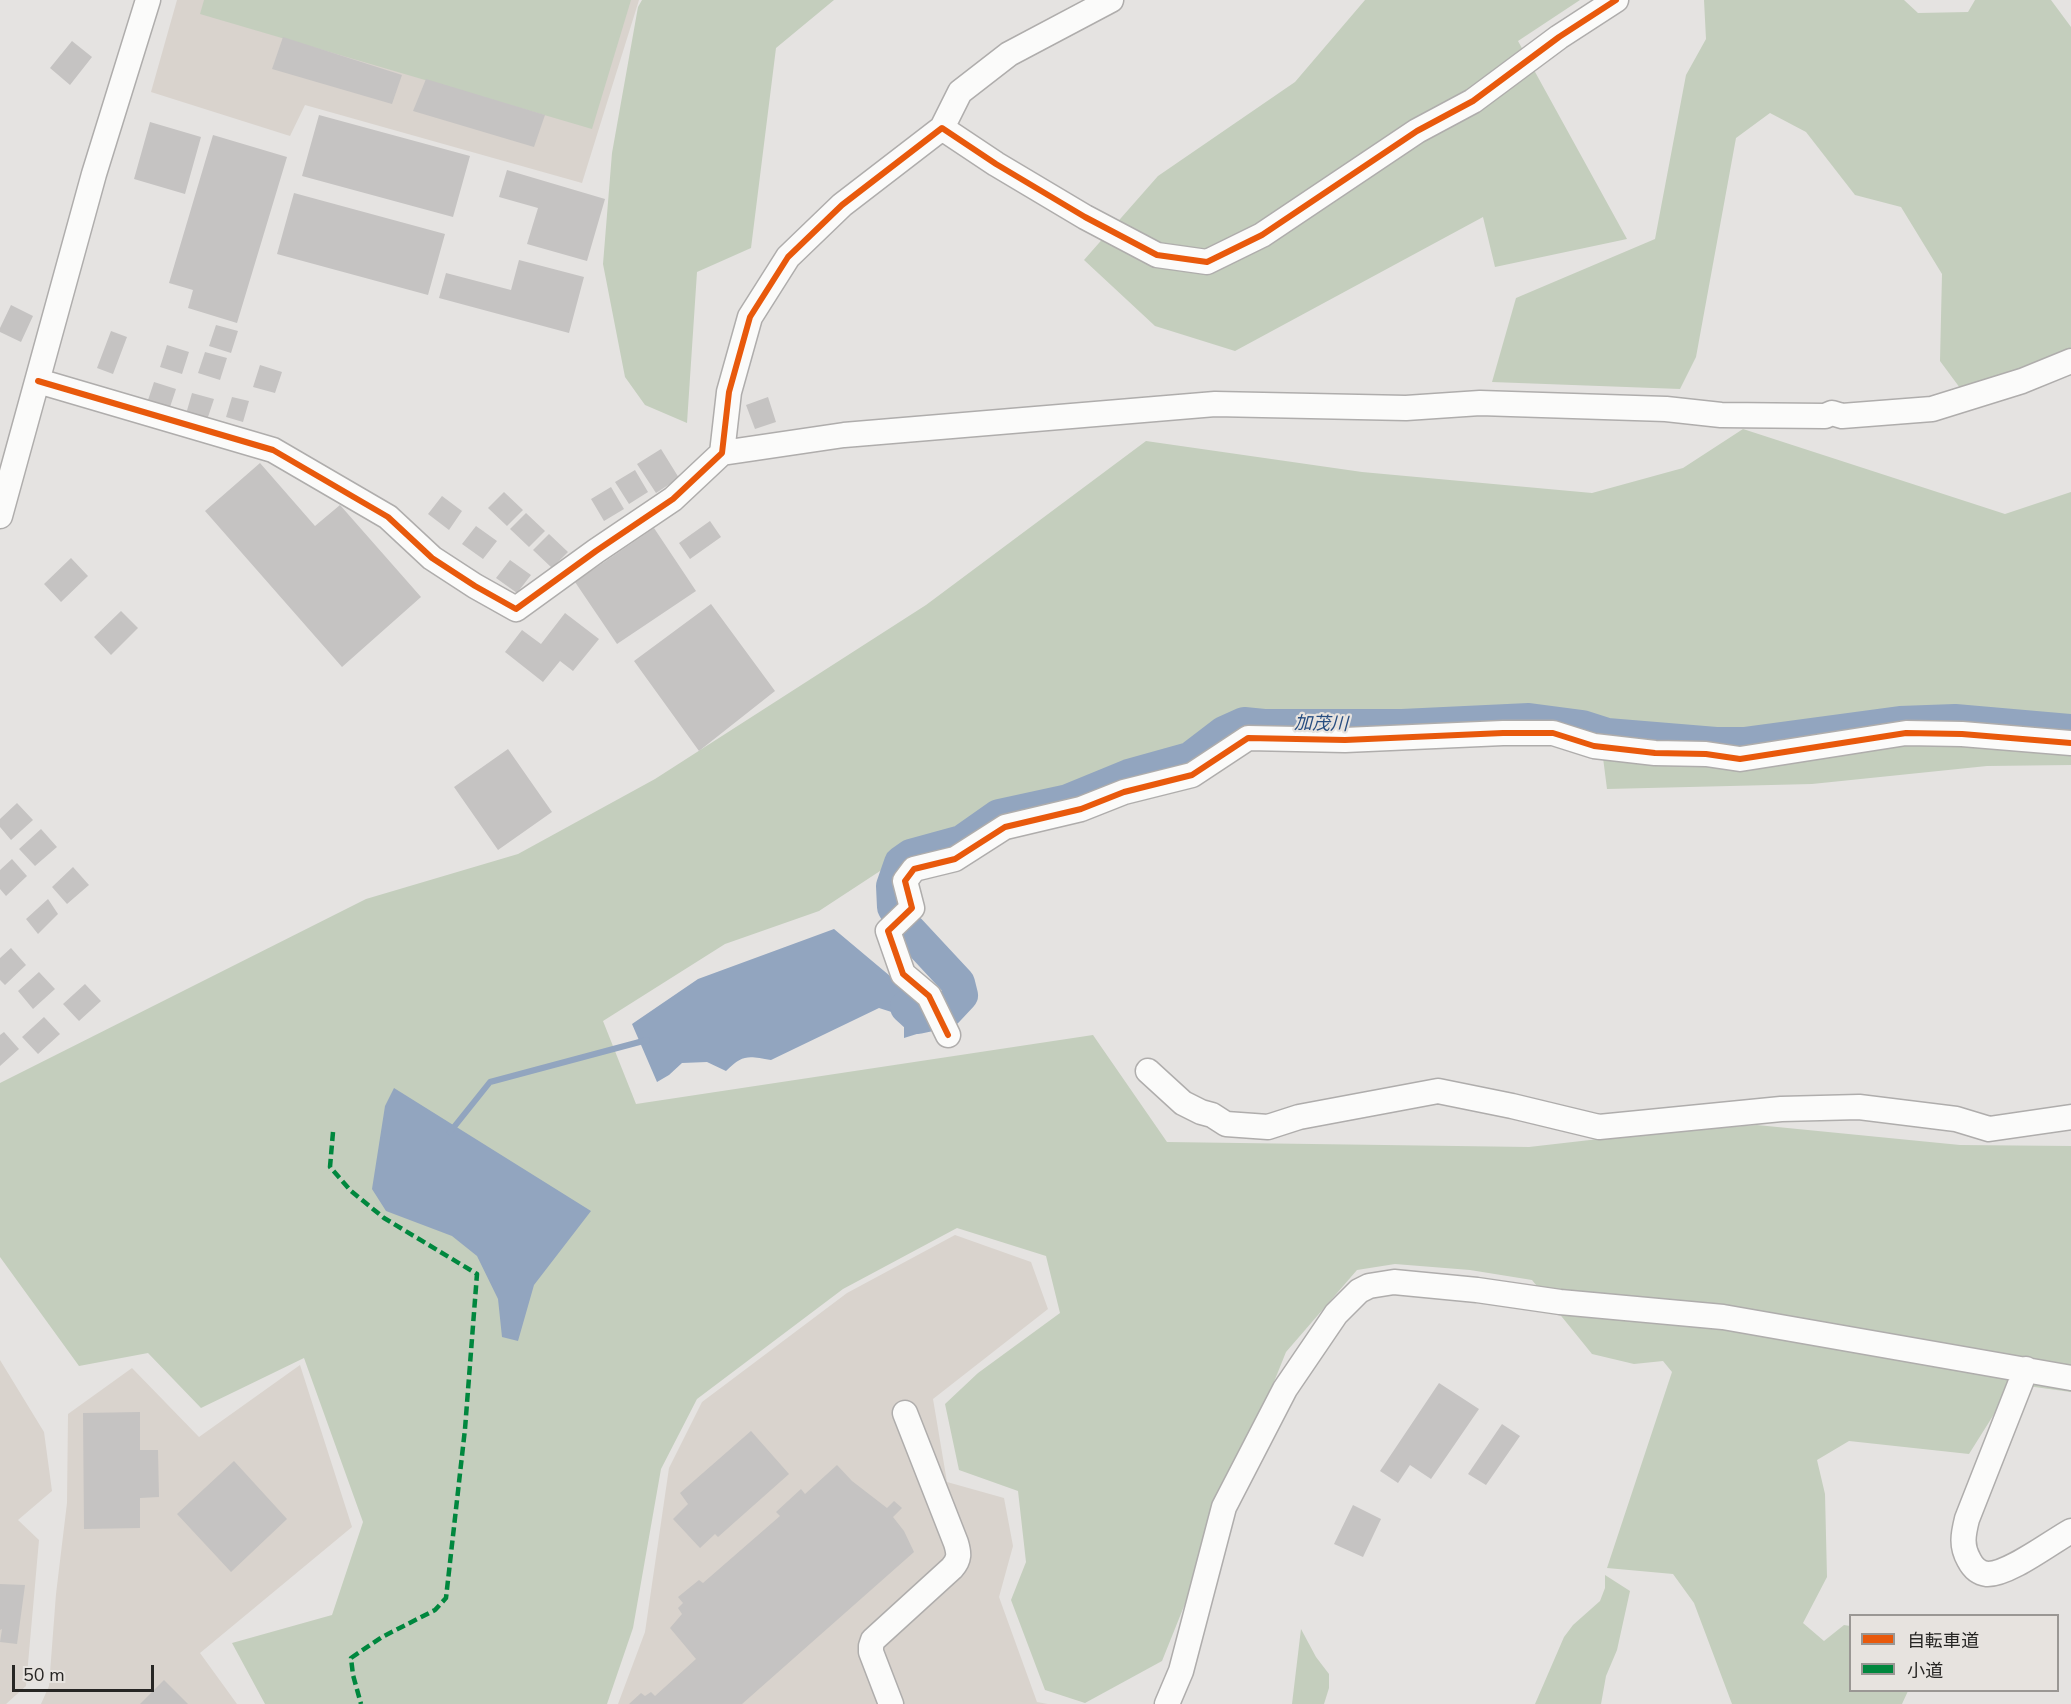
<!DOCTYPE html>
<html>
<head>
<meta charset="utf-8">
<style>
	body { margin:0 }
	#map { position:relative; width:2071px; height:1704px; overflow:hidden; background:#e5e3e1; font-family:"Nunito Sans","Noto Sans JP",sans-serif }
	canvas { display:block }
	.legend { position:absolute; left:1849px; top:1614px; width:210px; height:78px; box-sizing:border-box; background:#e7e3df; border:2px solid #9a9794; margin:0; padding:8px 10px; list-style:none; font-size:18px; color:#272624 }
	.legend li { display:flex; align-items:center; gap:12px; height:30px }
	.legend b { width:30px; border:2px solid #9a9794 }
	.scale { position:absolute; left:12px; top:1665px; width:142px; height:27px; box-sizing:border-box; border:3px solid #272624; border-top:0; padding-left:8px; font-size:18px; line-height:21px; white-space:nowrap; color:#272624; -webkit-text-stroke:4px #e7e3df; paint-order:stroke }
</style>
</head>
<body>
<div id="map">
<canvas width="2071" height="1704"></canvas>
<ul class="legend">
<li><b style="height:8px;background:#e8590c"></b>自転車道</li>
<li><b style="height:8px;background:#00873e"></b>小道</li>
</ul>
<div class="scale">50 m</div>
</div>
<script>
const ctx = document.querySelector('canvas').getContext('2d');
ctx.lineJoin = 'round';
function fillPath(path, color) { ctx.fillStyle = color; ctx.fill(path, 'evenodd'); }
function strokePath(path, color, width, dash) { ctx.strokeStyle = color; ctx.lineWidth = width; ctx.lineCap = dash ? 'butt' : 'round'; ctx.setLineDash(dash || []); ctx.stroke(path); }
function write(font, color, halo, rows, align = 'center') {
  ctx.font = font + ' "Nunito Sans","Noto Sans JP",sans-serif'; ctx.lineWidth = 4.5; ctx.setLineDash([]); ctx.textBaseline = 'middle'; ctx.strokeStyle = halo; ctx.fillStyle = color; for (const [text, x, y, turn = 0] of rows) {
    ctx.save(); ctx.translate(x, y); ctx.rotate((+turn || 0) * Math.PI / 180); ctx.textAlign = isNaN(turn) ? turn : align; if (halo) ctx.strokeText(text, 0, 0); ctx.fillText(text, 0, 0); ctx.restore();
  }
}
fillPath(new Path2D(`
	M177 0H639L582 183 305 105 290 136 151 92Z
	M955 1235 1031 1262 1048 1309 933 1399 947 1482 1004 1498 1013 1546 999 1597 1037 1702 1048 1704H618L645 1632 669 1468 702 1402 847 1293Z
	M0 1360 44 1432 52 1491 18 1520 39 1540 26 1686 6 1704H0Z
	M300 1365 352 1527 200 1653 237 1704H41L49 1686 56 1594 67 1503 68 1414 132 1368 199 1437Z`), '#d9d3cd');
fillPath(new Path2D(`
	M204 0H631L592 129 200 14Z
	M642 0H834L776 48 751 248 697 272 687 423 645 405 625 377 603 264 612 153 638 7Z
	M1365 0H1580L1518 41 1627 239 1495 267 1483 217 1235 351 1155 326 1084 260 1158 176 1295 82Z
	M1704 0H1904L1918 13 1968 12 1975 0H2051L2071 27V347L2065 363 1960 388 1940 361 1942 274 1901 207 1855 195 1806 132 1770 113 1736 138 1696 357 1680 389 1492 382 1516 298 1655 239 1686 75 1706 39Z
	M1743 429 2005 514 2071 492V765L1987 766 1812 784 1607 789 1601 742 1247 747 995 820 906 854 819 911 725 944 603 1021 636 1104 1093 1035 1167 1142 1529 1147 1651 1133 1757 1125 1960 1145 2071 1146V1392L2013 1384 1969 1454 1849 1441 1817 1460 1825 1494 1827 1577 1803 1623 1824 1641 1844 1625 1850 1626V1690L1908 1691 1902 1704H1732L1694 1603 1673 1574 1607 1568 1672 1372 1663 1361 1634 1364 1592 1354 1532 1280 1470 1270 1395 1264 1357 1270 1286 1352 1162 1661 1085 1703 1045 1690 1011 1600 1026 1562 1018 1491 959 1470 945 1404 978 1373 1060 1313 1046 1256 957 1228 843 1289 697 1399 661 1469 633 1628 607 1704H265L232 1643 332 1615 363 1522 304 1358 201 1408 148 1353 79 1366 0 1257V1083L366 899 518 854 655 779 926 605 1146 441 1362 472 1592 493 1683 468Z
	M1605 1575 1630 1591 1617 1650 1606 1676 1601 1704H1535L1564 1637 1573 1625 1600 1601 1605 1588Z
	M1301 1629 1316 1657 1329 1674V1688L1324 1704H1292Z`), '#c4cebd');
fillPath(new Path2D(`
	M834 929 921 1002 936 1028 904 1038V1016L879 1008 771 1060C748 1056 743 1054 726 1071L707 1062 682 1063 669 1075 657 1082 632 1024 698 979Z
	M394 1088 591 1211 534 1285 518 1341 502 1337 498 1299 477 1256 452 1236 386 1211 372 1189 385 1106Z`), '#92a5bf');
strokePath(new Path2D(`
	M450 1132 490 1082 647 1040`), '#92a5bf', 6);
strokePath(new Path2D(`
	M907 1007 918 1017 946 1011 961 995 958 983 904 925 894 907 893 886 901 863 911 856 962 842 999 816 1068 801 1129 776 1190 759 1224 733 1244 724 1264 726H1402L1529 720 1582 727 1607 735 1716 744H1744L1900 723 1955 721 2071 731`), '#92a5bf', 34);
fillPath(new Path2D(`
	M283 37 402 75 392 104 272 69Z
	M72 41 92 57 70 85 50 68Z
	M426 79 545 115 534 147 413 111Z
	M319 115 470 156 453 217 302 176Z
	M150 122 201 137 185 194 134 179Z
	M213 135 287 157 237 323 188 308 193 290 169 283Z
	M507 170 605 199 587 261 527 244 538 208 499 197Z
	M294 193 445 234 428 295 277 254Z
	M519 260 584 277 569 333 439 298 446 273 511 290Z
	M11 305 33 316 21 342 0 332V328Z
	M216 325 238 331 231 353 209 346Z
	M111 331 127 337 113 374 97 368Z
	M167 345 189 352 182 374 160 367Z
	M205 352 227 358 220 380 198 373Z
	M260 365 282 372 275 393 253 387Z
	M154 382 176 389 169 410 147 403Z
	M192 393 214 399 207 420 186 414Z
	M232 397 249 401 243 422 226 417Z
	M768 397 776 422 755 429 746 405Z
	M661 449 679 478 656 493 637 464Z
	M260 463 315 526 340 505 421 597 342 667 205 511Z
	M635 470 648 492 629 504 615 482Z
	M611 487 624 509 604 521 591 499Z
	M504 492 523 510 507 526 488 508Z
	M442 496 462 511 449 530 428 514Z
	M526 513 545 531 529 547 510 529Z
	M710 521 721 537 690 559 679 543Z
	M476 526 497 541 483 559 462 544Z
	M654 528 696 591 617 644 575 582Z
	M549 534 568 552 552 568 533 550Z
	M71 558 88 576 61 602 44 584Z
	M510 560 531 575 517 593 496 578Z
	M711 604 775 691 699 751 634 661Z
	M121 611 138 628 111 655 94 637Z
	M565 613 599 639 573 671 560 661 543 682 505 652 522 630 541 644Z
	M508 749 552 812 498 850 454 787Z
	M17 803 33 820 11 840 0 827V819Z
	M41 829 57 847 35 866 19 849Z
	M12 859 27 876 6 896 0 889V870Z
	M73 867 89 885 67 904 52 887Z
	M48 899 58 914 38 934 26 919Z
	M11 948 26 965 5 985 0 980V958Z
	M39 972 55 989 33 1009 18 991Z
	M85 984 101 1001 79 1021 63 1004Z
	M44 1017 60 1034 38 1054 22 1037Z
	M4 1032 19 1049 0 1066V1035Z
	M1439 1383 1479 1409 1431 1479 1410 1465 1398 1483 1380 1471Z
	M140 1412V1450H158L159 1497 140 1498V1528L84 1529 83 1413Z
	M1502 1424 1520 1436 1486 1485 1468 1474Z
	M751 1431 789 1474 718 1537 715 1534 700 1548 673 1519 688 1504 680 1493Z
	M234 1461 287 1519 231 1572 177 1514Z
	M837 1465 852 1481 887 1508 894 1501 902 1508 893 1517 904 1531 914 1552 742 1704H629L641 1693 645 1696 651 1692 655 1696 696 1659 670 1628 682 1614 678 1608 683 1603 678 1597 699 1580 703 1583 780 1516 776 1512 801 1489 805 1494Z
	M1353 1505 1381 1519 1363 1557 1334 1544Z
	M0 1584 25 1585 17 1644 0 1642 2 1629 0 1630Z
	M164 1680 188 1704H140Z`), '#c5c3c2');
const minor = new Path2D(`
	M942 128 960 92 1009 54 1111 0
	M38 381 273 450 388 517 432 558 475 586 516 609 596 551 673 499 722 453 729 392 750 317 788 257 842 205 942 128 996 164 1085 217 1157 255 1207 262 1262 235 1417 131 1473 101 1559 37 1616 0
	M722 453 844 435 1215 404 1406 408 1480 403 1666 409 1721 415 1825 416 1832 413 1842 416 1932 409 2022 381 2071 361
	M0 516 94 174 148 0
	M948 1035 929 996 903 974 888 931 912 908 905 881 914 869 955 859 1005 827 1081 809 1124 792 1192 775 1248 738 1345 740 1503 733H1553L1594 746 1655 753 1706 754 1740 759 1906 733 1962 734 2071 743
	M1148 1071 1183 1103 1201 1112 1212 1115 1226 1124 1268 1127 1299 1117 1438 1091 1512 1106 1599 1127 1781 1109 1859 1107 1956 1119 1989 1129 2071 1117
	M2026 1369 1967 1519C1963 1535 1961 1546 1969 1560 1973 1568 1979 1573 1987 1574 2008 1575 2051 1542 2071 1531
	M891 1704 871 1652V1646L873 1640 952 1568C960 1559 959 1553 956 1543L905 1413
	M1167 1704 1181 1671 1224 1507 1285 1389 1336 1314 1359 1291 1369 1286 1394 1282 1477 1290 1560 1302 1723 1317 2071 1378`);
strokePath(minor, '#afadac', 27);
strokePath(minor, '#fbfbfa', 24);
strokePath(new Path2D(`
	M333 1132 330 1167 351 1191 384 1218 477 1274 465 1429 446 1598 435 1610 382 1637 351 1658 353 1675 361 1704`), '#00873e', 4.5, [9, 4.5]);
strokePath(new Path2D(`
	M38 381 273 450 388 517 432 558 475 586 516 609 596 551 673 499 722 453 729 392 750 317 788 257 842 205 942 128 996 164 1085 217 1157 255 1207 262 1262 235 1417 131 1473 101 1559 37 1616 0
	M948 1035 929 996 903 974 888 931 912 908 905 881 914 869 955 859 1005 827 1081 809 1124 792 1192 775 1248 738 1345 740 1503 733H1553L1594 746 1655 753 1706 754 1740 759 1906 733 1962 734 2071 743`), '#e8590c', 6);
write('italic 18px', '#274d80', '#e7e3df', [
	["加茂川",1321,725,1]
]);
</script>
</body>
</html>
